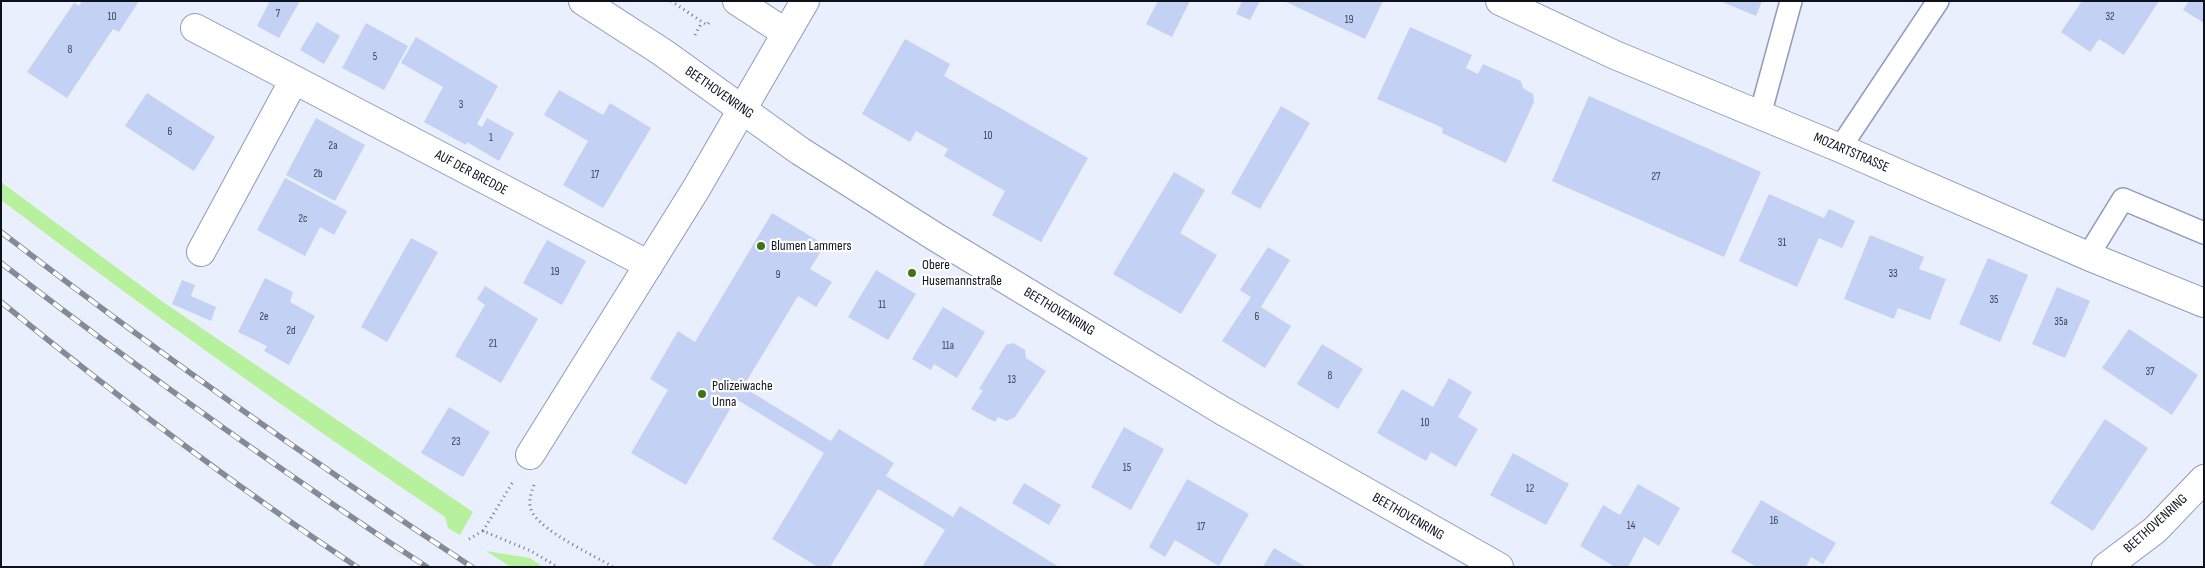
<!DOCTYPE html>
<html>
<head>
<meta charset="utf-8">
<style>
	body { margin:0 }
	#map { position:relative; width:2205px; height:568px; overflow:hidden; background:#e9effd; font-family:"Sofia Sans Condensed",sans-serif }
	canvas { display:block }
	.frame { position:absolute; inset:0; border:2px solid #0d111c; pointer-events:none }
</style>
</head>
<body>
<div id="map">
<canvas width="2205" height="568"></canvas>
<div class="frame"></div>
</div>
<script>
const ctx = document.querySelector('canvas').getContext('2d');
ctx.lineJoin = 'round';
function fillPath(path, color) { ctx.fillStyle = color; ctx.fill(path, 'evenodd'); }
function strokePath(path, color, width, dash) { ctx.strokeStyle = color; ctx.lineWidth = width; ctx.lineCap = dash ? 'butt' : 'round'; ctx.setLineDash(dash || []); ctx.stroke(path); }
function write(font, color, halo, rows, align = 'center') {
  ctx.font = font + ' "Sofia Sans Condensed",sans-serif'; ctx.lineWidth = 4.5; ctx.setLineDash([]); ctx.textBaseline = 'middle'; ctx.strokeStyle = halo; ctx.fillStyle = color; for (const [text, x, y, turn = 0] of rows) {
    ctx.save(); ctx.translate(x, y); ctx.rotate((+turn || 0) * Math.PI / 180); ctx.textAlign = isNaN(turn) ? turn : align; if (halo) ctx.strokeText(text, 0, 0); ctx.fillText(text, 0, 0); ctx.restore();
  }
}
fillPath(new Path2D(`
	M1 182 163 302 473 512 460 535 448 528 445 517C294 415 146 310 1 200Z
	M486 551 530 558 543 567H511Z`), '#b7f19d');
fillPath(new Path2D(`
	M82 1H139L119 32 113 29 67 98 27 72 74 3 79 6Z
	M265 1H300L279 38 257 26 269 3Z
	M1158 1H1190L1172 37 1146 24Z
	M1242 1H1260L1250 20 1236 14Z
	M1284 1H1383L1365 39Z
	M1720 1H1762L1756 16Z
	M2082 1H2159L2124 55 2099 39 2090 52 2061 32Z
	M2189 1H2204V23L2183 10Z
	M317 22 340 36 324 64 300 50Z
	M366 23 408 46 384 90 342 68Z
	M1410 27 1472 55 1466 68 1478 74 1483 64 1521 81 1523 88 1533 94 1534 102 1506 163 1442 133 1443 128 1377 99Z
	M416 37 498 86 477 124 482 127 487 118 514 133 499 161 467 142 466 145 424 122 443 87 401 63Z
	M905 39 950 64 944 76 1088 158 1041 242 992 215 1005 191 944 156 948 149 916 131 910 142 862 114Z
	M559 90 603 115 610 103 651 128 603 208 563 185 588 141 544 115Z
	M147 93 215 137 194 171 125 126Z
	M1589 96 1761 172 1724 257 1552 181Z
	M1281 106 1310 123 1260 209 1231 193Z
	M316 118 365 145 335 201 286 175Z
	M1174 172 1205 190 1180 233 1217 255 1181 314 1113 274Z
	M285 178 347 211 334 235 320 227 305 256 257 230Z
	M1769 194 1824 218 1829 209 1855 221 1842 248 1819 238 1797 287 1739 261Z
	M772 213 825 245 810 269 832 282 816 307 798 296 743 387 831 441 839 429 894 463 886 476 953 517 960 506 1059 567H922L945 530 878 489 830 567H818L772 539 824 453 736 399 686 485 631 453 668 390 650 379 678 331 695 342Z
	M1870 235 1924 257 1919 269 1946 279 1930 320 1898 308 1894 319 1844 299Z
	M411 238 438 252 387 342 361 327Z
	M547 240 586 261 562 305 523 283Z
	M1268 247 1290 260 1261 307 1291 326 1265 368 1222 341 1251 297 1240 290Z
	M1988 258 2028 275 2000 342 1959 324Z
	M876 270 916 294 888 340 848 317Z
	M265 278 293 292 290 302 315 316 289 365 264 351 267 346 238 332Z
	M182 280 195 285 191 296 216 307 211 321 172 304Z
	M485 286 538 319 501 383 455 356 485 305 477 299Z
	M2057 287 2090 301 2065 358 2032 344Z
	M943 307 985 332 957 378 934 364 931 370 912 359Z
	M2129 329 2198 375 2172 415 2102 368Z
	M1013 343 1025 350 1026 358 1046 371 1015 417 1007 421 998 417 995 422 971 409 983 390 979 389 1006 345Z
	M1322 344 1363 369 1338 409 1297 384Z
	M1449 378 1472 392 1458 417 1478 429 1456 467 1431 452 1426 461 1377 433 1402 389 1433 407Z
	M449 407 490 432 463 477 421 453Z
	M2105 419 2148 448 2093 531 2050 503Z
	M1124 427 1164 449 1131 510 1091 487Z
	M1513 453 1569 484 1546 525 1490 495Z
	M1187 479 1249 514 1219 566 1175 540 1165 557 1149 547Z
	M1024 483 1061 505 1049 525 1012 503Z
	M1638 484 1680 508 1659 546 1644 537 1628 567H1615L1580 546 1603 505 1620 515Z
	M1761 500 1836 543 1823 564 1811 557 1806 567H1757L1731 552Z
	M1274 548 1306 567H1263Z`), '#c3d1f4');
const service = new Path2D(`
	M1760 115 1791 1
	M1840 148 1938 1
	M2088 256 2123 199 2204 233`);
const minor = new Path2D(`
	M737 1 786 33
	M1500 1 1615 55 1840 148 2088 256 2204 303
	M195 28 649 265
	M201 252 294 80
	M530 455 696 189 805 1`);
const secondary = new Path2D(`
	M583 1 662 52 800 151 934 236 1223 411 1499 567
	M2106 567 2155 530 2204 479`);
strokePath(service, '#8e9bba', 24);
strokePath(minor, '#8e9bba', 30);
strokePath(secondary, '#8e9bba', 30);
strokePath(new Path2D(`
	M671 1 707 25 711 20
	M695 35 702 22
	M534 485C530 495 527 506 534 515 546 533 593 555 613 567
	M483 531 514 480
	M469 539 483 531 531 551 558 567`), '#707582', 3, [1, 4]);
strokePath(service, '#fff', 21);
strokePath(minor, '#fff', 28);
strokePath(secondary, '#fff', 28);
const rail = new Path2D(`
	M1 232C154 350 311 461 472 567
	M1 263C139 369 281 472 427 567
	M1 302C116 396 233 485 357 567`);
strokePath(rail, '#858a97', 5.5);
strokePath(rail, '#fff', 4, [11]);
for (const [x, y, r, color] of [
	[761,246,5,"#3a7710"],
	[912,273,5,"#3a7710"],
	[702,394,5,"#3a7710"]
]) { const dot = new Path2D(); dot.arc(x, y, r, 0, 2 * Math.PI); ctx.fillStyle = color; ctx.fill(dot); strokePath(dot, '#fff', 2); }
write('11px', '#3a4152', null, [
	["7",278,14],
	["10",112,17],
	["32",2110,17],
	["19",1349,20],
	["8",70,50],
	["5",375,57],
	["3",461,105],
	["6",170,132],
	["10",988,136],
	["1",491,138],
	["2a",333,146],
	["2b",318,174],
	["17",595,175],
	["27",1656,177],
	["2c",303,219],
	["31",1782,243],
	["19",555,272],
	["33",1893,274],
	["9",778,275],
	["35",1994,300],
	["11",882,305],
	["2e",264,317],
	["6",1257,317],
	["35a",2061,322],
	["2d",291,331],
	["21",493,344],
	["11a",948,346],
	["37",2150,372],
	["8",1330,376],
	["13",1012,380],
	["10",1425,423],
	["23",456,442],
	["15",1127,468],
	["12",1530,489],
	["16",1774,521],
	["14",1631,526],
	["17",1201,527]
]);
write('14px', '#0d111c', '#fff', [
	["BEETHOVENRING",719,93,35],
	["MOZARTSTRASSE",1851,153,23],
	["AUF DER BREDDE",471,173,28],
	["BEETHOVENRING",1059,312,31],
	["BEETHOVENRING",1408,517,30],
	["BEETHOVENRING",2156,524,-42]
]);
write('14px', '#0d111c', '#fff', [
	["Blumen Lammers",771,246],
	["Obere",922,265],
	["Husemannstraße",922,281],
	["Polizeiwache",712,386],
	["Unna",712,402]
], 'left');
</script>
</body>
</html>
